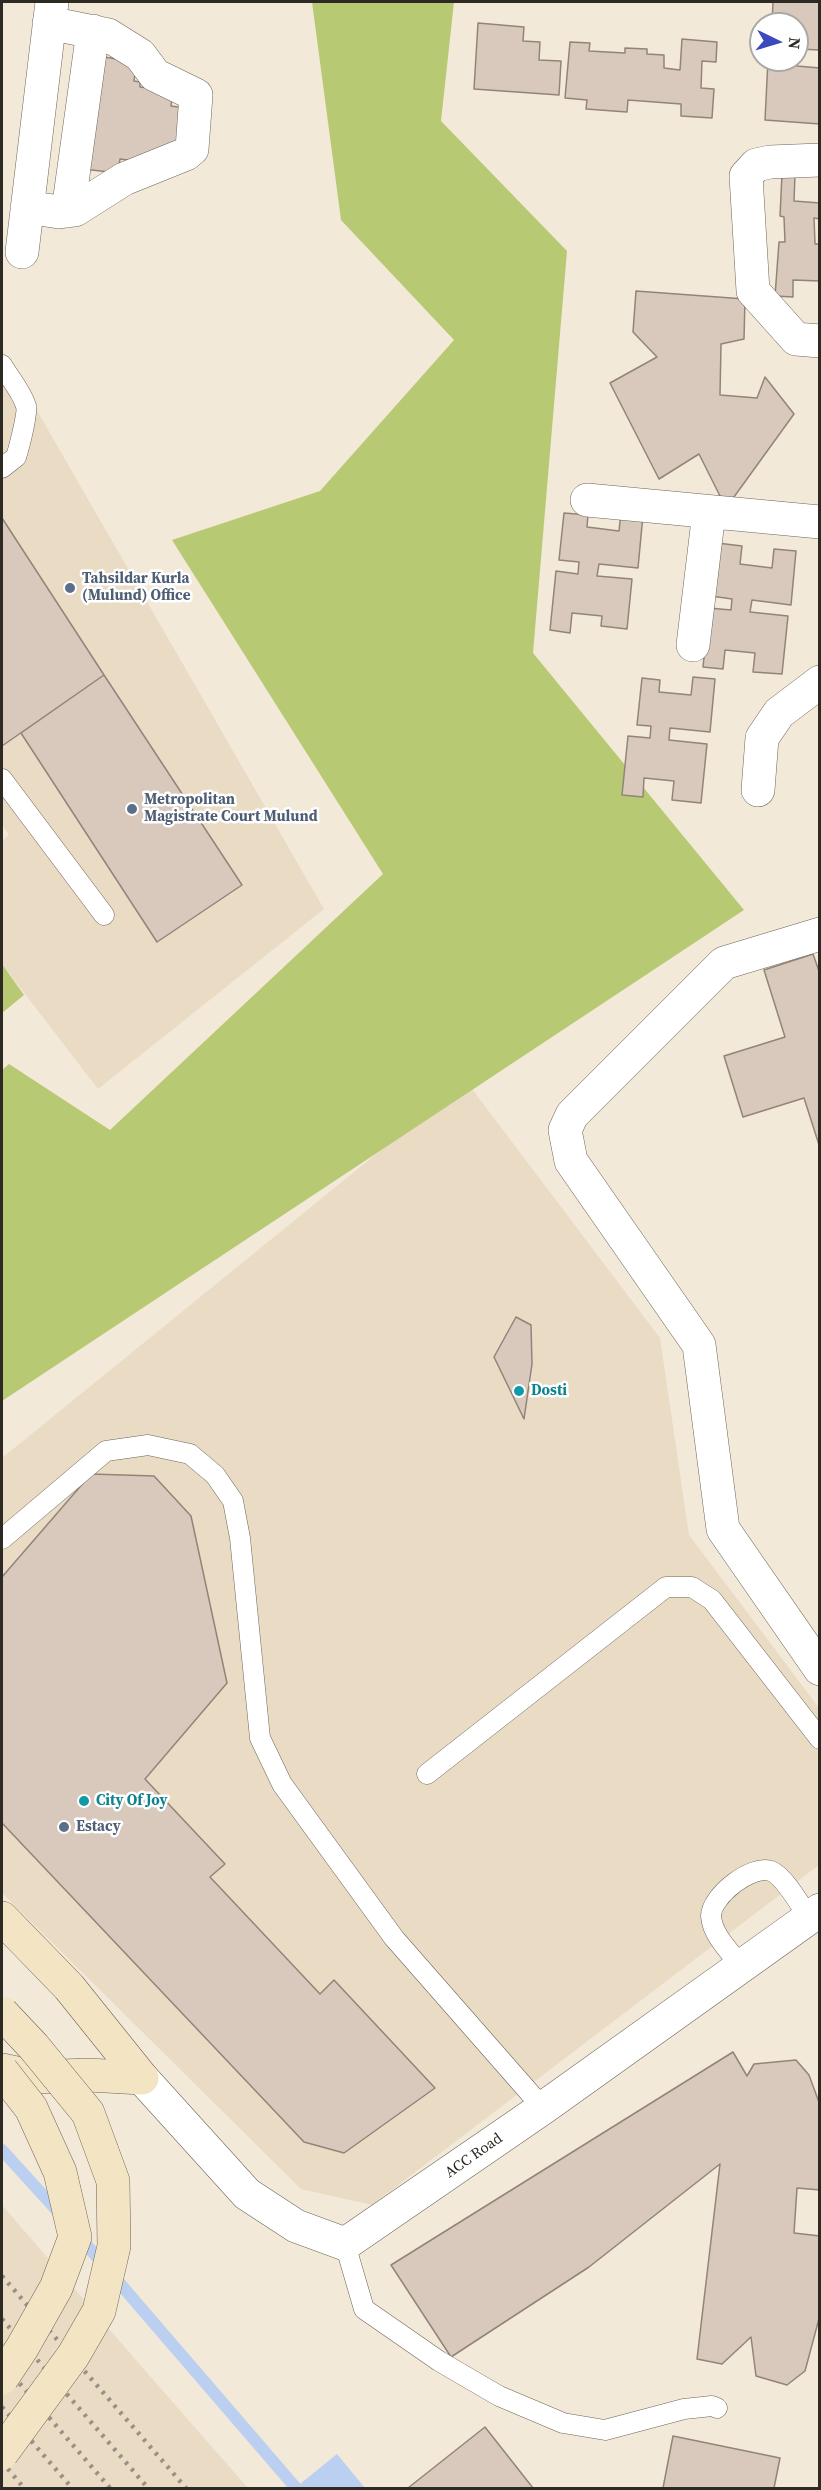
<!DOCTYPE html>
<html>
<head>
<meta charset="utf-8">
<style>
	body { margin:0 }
	#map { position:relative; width:821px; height:2490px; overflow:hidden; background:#f3e9d8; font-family:"Source Serif 4",serif }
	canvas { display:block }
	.frame { position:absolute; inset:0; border:3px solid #2d2923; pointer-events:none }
	.north { position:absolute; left:749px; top:12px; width:60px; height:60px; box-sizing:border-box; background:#fff; border:2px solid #aba9a7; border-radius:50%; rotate:95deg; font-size:16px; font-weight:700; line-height:24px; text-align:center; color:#2d2923 }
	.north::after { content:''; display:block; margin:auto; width:21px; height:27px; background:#3c4abd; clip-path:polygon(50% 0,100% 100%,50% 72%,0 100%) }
</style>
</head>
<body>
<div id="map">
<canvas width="821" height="2490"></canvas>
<div class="frame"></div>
<div class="north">N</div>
</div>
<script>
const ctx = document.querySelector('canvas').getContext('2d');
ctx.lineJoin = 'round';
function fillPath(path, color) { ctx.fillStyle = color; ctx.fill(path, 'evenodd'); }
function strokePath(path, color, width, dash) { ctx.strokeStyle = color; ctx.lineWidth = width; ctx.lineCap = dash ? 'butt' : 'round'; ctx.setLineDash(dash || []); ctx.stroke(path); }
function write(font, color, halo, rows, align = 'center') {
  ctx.font = font + ' "Source Serif 4",serif'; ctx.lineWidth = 5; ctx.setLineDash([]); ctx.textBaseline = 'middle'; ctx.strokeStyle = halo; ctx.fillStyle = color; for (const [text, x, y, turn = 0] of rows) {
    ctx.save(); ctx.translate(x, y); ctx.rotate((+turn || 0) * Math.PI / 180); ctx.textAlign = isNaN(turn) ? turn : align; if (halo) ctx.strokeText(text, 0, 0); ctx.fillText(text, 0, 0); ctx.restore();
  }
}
fillPath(new Path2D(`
	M2 350 324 909 98 1089 2 964V841L9 835 2 825Z
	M466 1081 660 1338 689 1535 819 1708V1865L372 2205 301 2189 2 1893V1458Z
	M2 2205 148 2374 248 2488H2Z`), '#eadbc5');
fillPath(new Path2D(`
	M312 2H454L441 121 567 251 533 653 744 910 2 1401V1070L9 1064 110 1130 383 874 172 540 320 491 454 340 341 220Z
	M2 964 24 995 2 1013Z`), '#b8c973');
fillPath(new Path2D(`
	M337 2454 365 2488H295Z`), '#bbcff1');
strokePath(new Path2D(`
	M2 2150 61 2215
	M78 2235 296 2488`), '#bbcff1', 12);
const building = new Path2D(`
	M773 2H820V50L798 49 797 66 820 68V124L765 120 768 60H797V24H772Z
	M478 23 524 27 523 41 540 42 539 60 561 61 559 95 474 89Z
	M758 31H761V57H756Z
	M682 39 717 42 716 62 702 61 701 88 714 89 712 118 681 116V104L628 100 627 112 586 109 587 100 565 98 570 42 590 43 589 51 625 53V48L647 49V54L664 55V68L680 70Z
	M98 56 129 61 136 67 134 81 140 82V87L173 91 171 106 186 108 174 157 150 163 120 159 118 173 83 169Z
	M782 174 795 175 794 201 820 203V219L814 218 815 244H820V281L793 280V297L775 296 779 242H785L784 217 780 216Z
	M636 291 745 299 744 339 721 344 720 395 757 398 765 377 794 414 726 508 699 454 659 479 610 383 657 357 633 332Z
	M621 512 643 515 638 568 599 564 597 576 632 579 627 629 601 626 602 616 572 613 570 633 550 630 556 571 578 574 579 562 559 560 564 513 588 515 587 527 619 531Z
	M2 518 104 675 2 746Z
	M717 543 742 546 740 564 772 568 774 549 796 551 791 605 752 600 750 612 788 616 782 674 753 672 755 653 725 650 723 669 703 667 709 608 731 610 732 599 711 596Z
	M104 675 242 885 157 942 21 733Z
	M693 677 715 679 710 732 670 728 669 740 707 744 701 803 672 800 674 781 644 778 643 797 622 795 628 736 650 738 651 726 637 725 642 678 660 680 659 692 691 695Z
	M813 954 820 974V1148L804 1098 743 1117 724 1056 785 1037 764 970Z
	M516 1317 531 1325 532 1364 524 1419 494 1357Z
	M91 1474 154 1476 191 1516 227 1683 145 1779 225 1864 210 1877 320 1994 334 1980 435 2088 344 2153 304 2142 2 1823V1577Z
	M733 2052 747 2076 754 2064 796 2060 809 2075 820 2105V2190L797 2188 794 2233 820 2236V2315L805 2371 787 2385 756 2376 751 2337 722 2364 697 2359 720 2164 589 2267 451 2357 391 2265Z
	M485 2427 533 2488H408Z
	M673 2436 780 2458 774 2488H663Z`);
fillPath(building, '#d8c9bc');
strokePath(building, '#928479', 1.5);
const service = new Path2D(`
	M2 365C9 377 22 392 26 406 28 413 19 448 16 457L2 468
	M2 779 104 915
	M2 1539 106 1451 148 1445 190 1454 215 1475 233 1501 240 1538 260 1738 282 1784 394 1938 543 2108
	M427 1774 666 1587H692L712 1600 820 1739
	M742 1967C731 1953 712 1935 711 1916 711 1896 752 1864 771 1871 784 1876 801 1906 809 1918
	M345 2244 364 2309 439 2361 499 2396 563 2423 605 2430 684 2409 712 2406 717 2408`);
const minor = new Path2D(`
	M820 160 770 162 756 165 746 176 753 291 796 339 820 341
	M27 207 59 212 75 210 124 179 186 154 192 149 196 95 155 75 140 55 108 35 49 23
	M68 211 93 31
	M22 252 52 2
	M587 500 820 522
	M693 645 709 512
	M758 790 762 738 779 713 820 682
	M820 934 724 963 572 1115 565 1130 571 1161 699 1345 723 1529 820 1669`);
const tertiary = new Path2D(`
	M142 2078 247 2194 296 2226 345 2244 543 2108 820 1910`);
const secondary = new Path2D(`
	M2 1918 69 1987 142 2078
	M2 2070 35 2077 88 2075 142 2078`);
strokePath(service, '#6d6456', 21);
strokePath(minor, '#6d6456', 34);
strokePath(tertiary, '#6d6456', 34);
strokePath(secondary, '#6d6456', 34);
strokePath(service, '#fff', 20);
strokePath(minor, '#fff', 33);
strokePath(tertiary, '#fff', 33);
strokePath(secondary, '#f3e4c4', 33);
strokePath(new Path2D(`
	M2 2276 186 2488
	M2 2319 148 2488
	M2 2363 110 2488
	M2 2407 72 2488
	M2 2462 24 2488`), '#989185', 4.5, [3, 6]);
const secondaryBridge = new Path2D(`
	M2 2013 34 2047 88 2113 113 2181 114 2246 99 2311 73 2356 2 2453
	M2 2071 31 2108 60 2172 75 2237 56 2288 22 2348 2 2378`);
strokePath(secondaryBridge, '#6d6456', 34, []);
strokePath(secondaryBridge, '#f3e4c4', 33);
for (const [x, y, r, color] of [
	[70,588,6,"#5c6f8a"],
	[132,809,6,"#5c6f8a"],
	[519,1391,6,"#0f9aa8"],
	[84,1801,6,"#0f9aa8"],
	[64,1827,6,"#5c6f8a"]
]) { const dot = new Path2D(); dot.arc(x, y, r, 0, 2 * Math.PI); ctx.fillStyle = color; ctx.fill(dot); strokePath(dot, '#fff', 2); }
write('bold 15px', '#4e5e75', '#fff', [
	["Tahsildar Kurla",82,579],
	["(Mulund) Office",82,596],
	["Metropolitan",144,800],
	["Magistrate Court Mulund",144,817],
	["Estacy",76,1827]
], 'left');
write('bold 15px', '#0d838f', '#fff', [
	["Dosti",531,1391],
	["City Of Joy",96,1801]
], 'left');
write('15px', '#2d2923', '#fff', [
	["ACC Road",474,2156,-35]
]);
</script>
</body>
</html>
